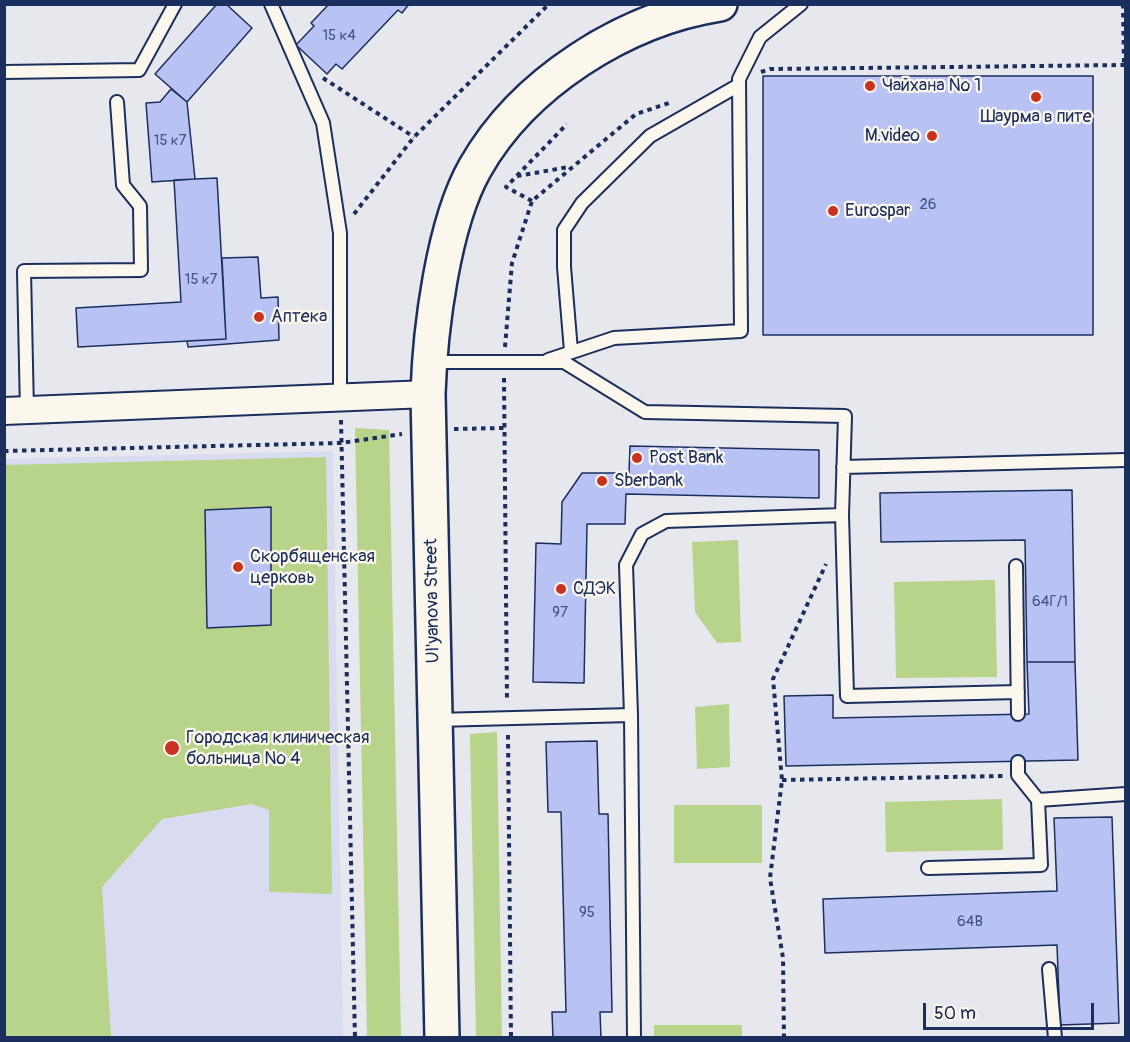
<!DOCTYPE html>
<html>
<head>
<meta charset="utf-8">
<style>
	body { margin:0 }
	#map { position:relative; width:1130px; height:1042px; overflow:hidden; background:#e7e7ee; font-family:Pangolin,sans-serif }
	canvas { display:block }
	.frame { position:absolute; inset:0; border:6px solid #1b2f5e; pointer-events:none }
	.scale { position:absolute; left:923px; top:1003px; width:171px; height:27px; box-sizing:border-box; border:3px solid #1b2f5e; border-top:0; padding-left:8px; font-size:18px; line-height:21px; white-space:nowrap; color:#1b2f5e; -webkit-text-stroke:4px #fbf7ec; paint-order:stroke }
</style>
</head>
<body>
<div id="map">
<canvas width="1130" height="1042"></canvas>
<div class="frame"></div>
<div class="scale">50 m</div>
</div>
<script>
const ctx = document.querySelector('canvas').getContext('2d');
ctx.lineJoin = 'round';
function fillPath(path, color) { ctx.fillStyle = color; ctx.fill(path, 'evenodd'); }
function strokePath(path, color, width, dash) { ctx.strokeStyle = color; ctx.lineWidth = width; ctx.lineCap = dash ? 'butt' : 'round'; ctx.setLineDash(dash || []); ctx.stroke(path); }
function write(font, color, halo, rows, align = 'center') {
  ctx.font = font + ' Pangolin,sans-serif'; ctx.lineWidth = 4.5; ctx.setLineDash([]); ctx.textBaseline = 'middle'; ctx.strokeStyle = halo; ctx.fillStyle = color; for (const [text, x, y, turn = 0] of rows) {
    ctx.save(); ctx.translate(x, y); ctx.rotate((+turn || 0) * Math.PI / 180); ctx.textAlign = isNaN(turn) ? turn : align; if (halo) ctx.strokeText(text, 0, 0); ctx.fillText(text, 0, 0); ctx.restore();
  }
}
fillPath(new Path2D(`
	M333 451 343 1037H5L4 459Z`), '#d9dcf0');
fillPath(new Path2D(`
	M355 428 389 430 401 1037H367Z
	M326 457 332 894 269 892V810L252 804 162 819 102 887 111 1037H5L4 465Z
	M738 540 741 642 717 643 695 612 692 542Z
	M995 580 997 677 896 678 894 582Z
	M729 704 730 767 697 769 695 707Z
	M497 732 502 1037H476L470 734Z
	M1002 799 1003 850 886 852 885 802Z
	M674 805H762V863H674Z
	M654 1025H742V1037H654Z`), '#b8d48b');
const building = new Path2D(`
	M217 4H226L252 28 187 102 155 74Z
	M329 4H409L402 13 398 10 342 69 336 64 327 74 296 45 314 26 311 23Z
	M763 76H1093V335H763Z
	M171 89 187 102 195 179 152 182 146 103 160 102Z
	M217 178 226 339 78 347 76 308 181 302 174 180Z
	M258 257 261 298 278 297 279 340 188 347 187 341 226 339 222 258Z
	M630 446 819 450V498L626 494 625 524H587L584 683 533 682 536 543 561 544 562 502 582 473H629Z
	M1072 490 1075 662H1027L1025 540 881 542 880 493Z
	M271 507V625L207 628 205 510Z
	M1027 662H1075L1078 760 786 766 784 696 833 695V718L1029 714Z
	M597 741 599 814H608L612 1012H600L601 1038H553L552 1012H566L561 812H548L546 742Z
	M1112 817 1119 1023 1060 1025 1057 945 825 953 823 899 1057 891 1054 818Z`);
fillPath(building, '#b8c3f4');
strokePath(building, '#1b2f5e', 1.5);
const service = new Path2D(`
	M271 4 323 123 340 233V396
	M4 72 139 70 175 4
	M571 351 564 267V230L582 203 650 136 739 85
	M548 360 614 338 741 331 739 79 760 37 801 4
	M430 362H564L645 412 845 416 842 515 666 521 642 534 626 565 631 715
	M27 411 24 271 141 270 140 206 123 185 117 102
	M843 467 1126 460
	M842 515 847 696 1018 692
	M1016 566 1018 714
	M436 720 631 715 634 1038
	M1018 762V775L1038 800
	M928 868 1041 865 1038 800 1126 794
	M1049 969 1055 1038`);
const minor = new Path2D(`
	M4 411 428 394`);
const secondary = new Path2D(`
	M442 1038 428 394C430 330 443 224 475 168 523 83 624 19 720 4`);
strokePath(service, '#1b2f5e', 16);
strokePath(minor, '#1b2f5e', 30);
strokePath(secondary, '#1b2f5e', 38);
strokePath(new Path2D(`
	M1123 4 1124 64
	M761 72 770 69 1126 65
	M323 78 414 137
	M517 176 569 167
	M532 201 506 187 567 124
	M354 214 414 137 549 4
	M505 347 512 263 532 201 636 114 672 102
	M504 378 507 701
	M341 420 355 1038
	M454 429 504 428
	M4 451 341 443 402 434
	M508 735 511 1038
	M782 780 1003 776
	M784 1038 783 958 770 878 782 780 773 679 826 564`), '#1b2f5e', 4, [4.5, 4.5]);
strokePath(service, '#fbf7ec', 12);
strokePath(minor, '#fbf7ec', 26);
strokePath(secondary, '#fbf7ec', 33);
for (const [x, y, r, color] of [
	[870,86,6,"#c8321e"],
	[1036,97,6,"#c8321e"],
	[932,136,6,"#c8321e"],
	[833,211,6,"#c8321e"],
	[259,317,6,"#c8321e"],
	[637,458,6,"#c8321e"],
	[602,481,6,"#c8321e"],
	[238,567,6,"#c8321e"],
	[561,589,6,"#c8321e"],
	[172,748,8,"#c8321e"]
]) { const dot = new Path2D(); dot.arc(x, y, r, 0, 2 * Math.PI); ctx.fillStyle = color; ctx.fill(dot); strokePath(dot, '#fbf7ec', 2); }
write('15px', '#425484', null, [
	["15 к4",339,36],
	["15 к7",170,141],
	["26",928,205],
	["15 к7",201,280],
	["64Г/1",1050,602],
	["97",560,613],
	["95",587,913],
	["64В",970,922]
]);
write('18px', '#1b2f5e', '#fbf7ec', [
	["Чайхана № 1",882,86],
	["Шаурма в пите",1036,117,"center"],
	["M.video",920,136,"right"],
	["Eurospar",845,211],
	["Аптека",271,317],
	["Post Bank",649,458],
	["Sberbank",614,481],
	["Скорбященская",250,557],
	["церковь",250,578],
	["СДЭК",573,589],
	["Городская клиническая",186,738],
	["больница № 4",186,759]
], 'left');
write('18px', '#1b2f5e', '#fbf7ec', [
	["Ul'yanova Street",433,601,-91]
]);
</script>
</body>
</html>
